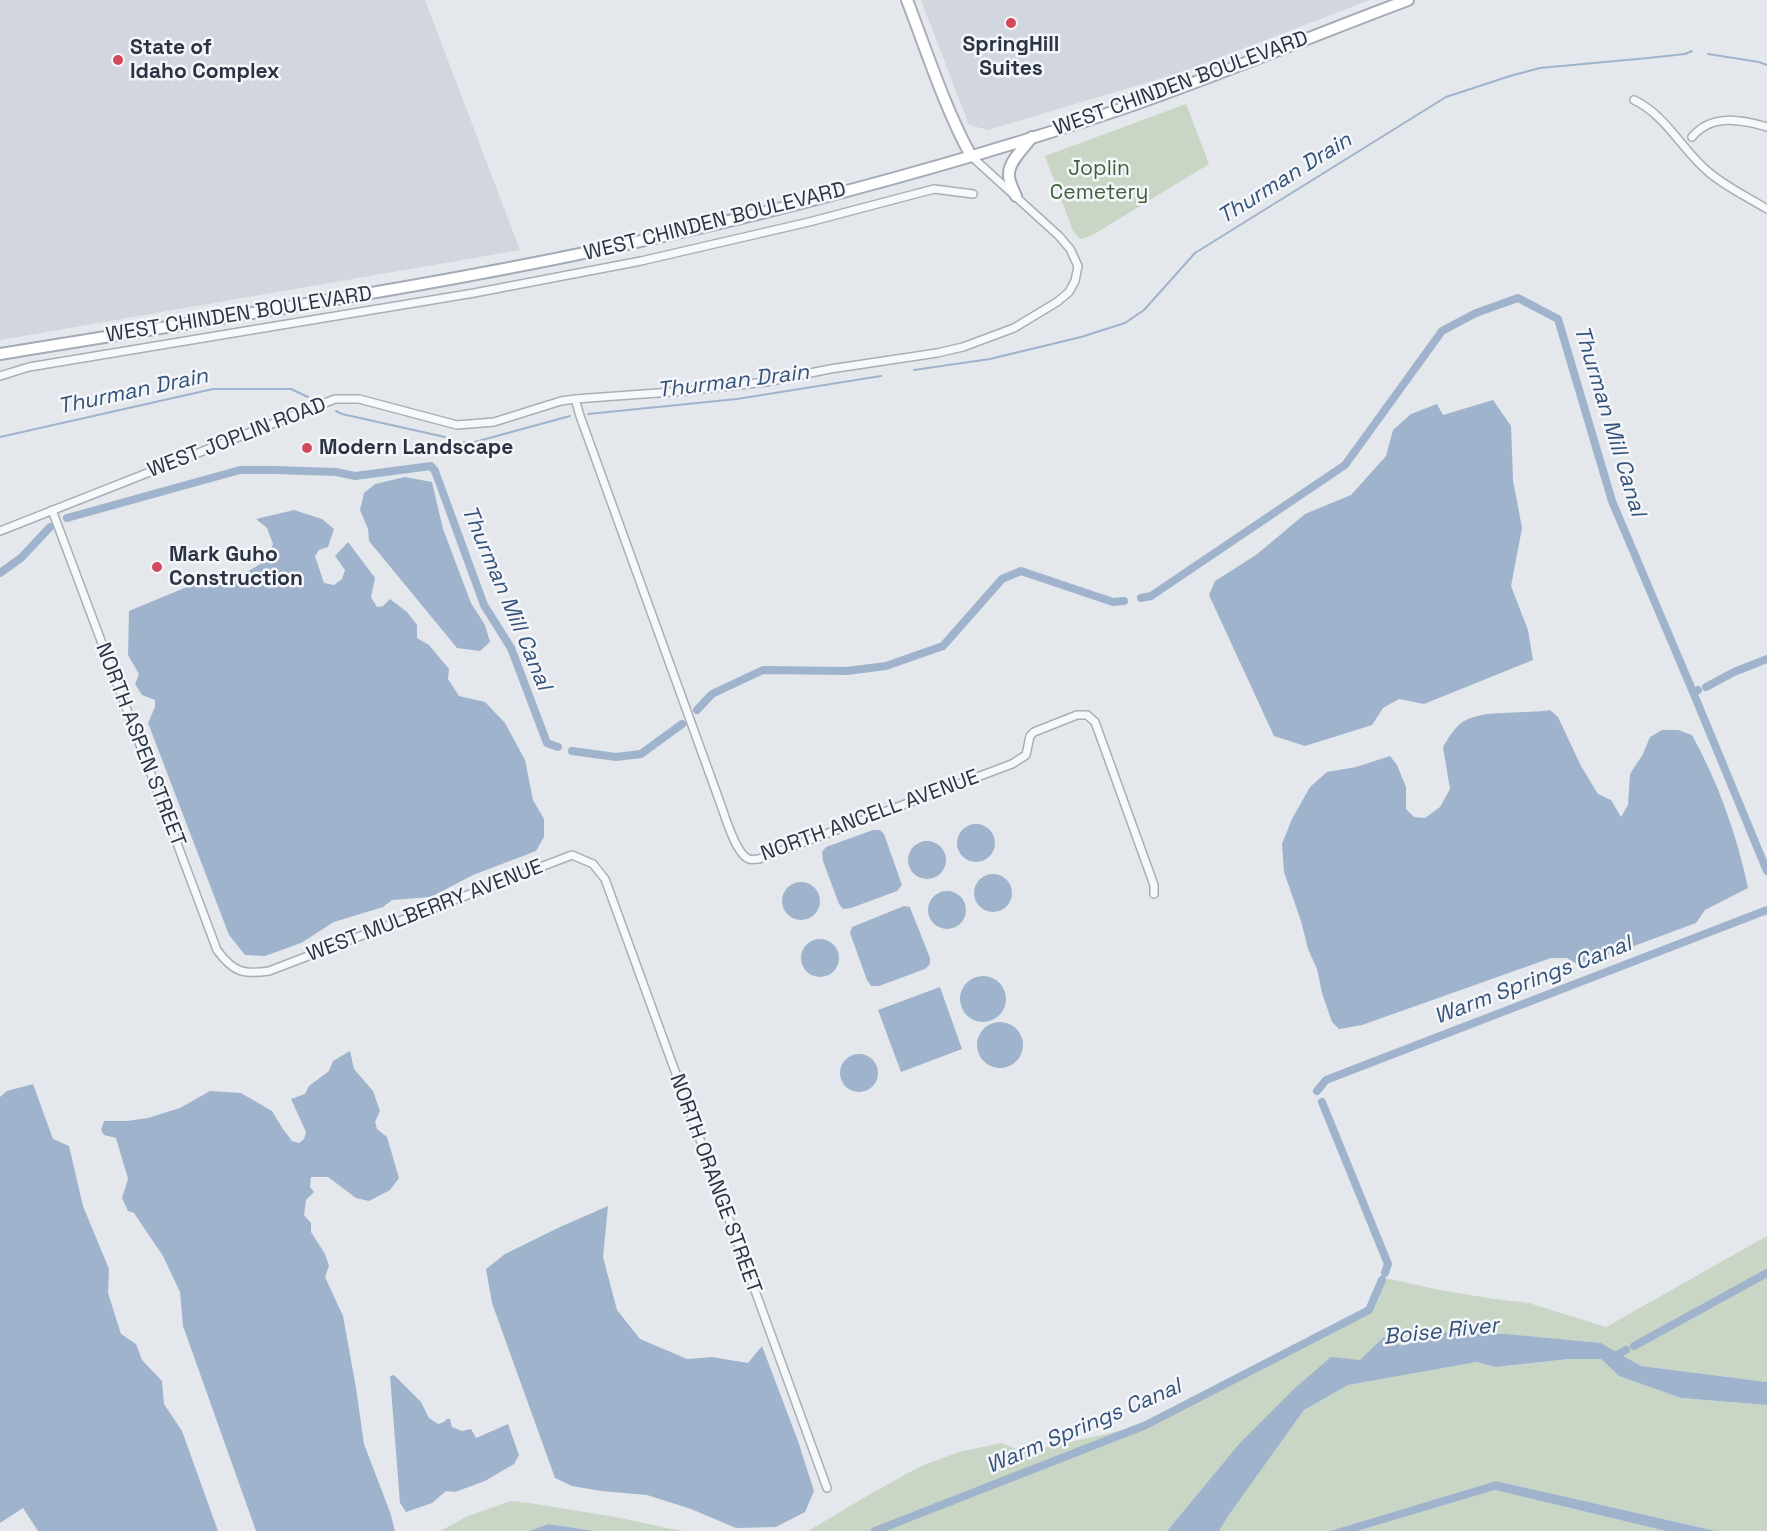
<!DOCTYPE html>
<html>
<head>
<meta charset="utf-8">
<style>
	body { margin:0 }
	canvas { display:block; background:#e4e7ec }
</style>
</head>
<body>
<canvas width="1767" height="1531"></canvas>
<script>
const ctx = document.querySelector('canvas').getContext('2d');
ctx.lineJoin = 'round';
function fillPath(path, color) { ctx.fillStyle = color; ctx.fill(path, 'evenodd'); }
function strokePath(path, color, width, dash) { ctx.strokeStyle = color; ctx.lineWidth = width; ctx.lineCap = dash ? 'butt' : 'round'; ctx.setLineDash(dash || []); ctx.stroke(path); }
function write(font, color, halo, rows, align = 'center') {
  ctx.font = font + ' "Space Grotesk",sans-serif'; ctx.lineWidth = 5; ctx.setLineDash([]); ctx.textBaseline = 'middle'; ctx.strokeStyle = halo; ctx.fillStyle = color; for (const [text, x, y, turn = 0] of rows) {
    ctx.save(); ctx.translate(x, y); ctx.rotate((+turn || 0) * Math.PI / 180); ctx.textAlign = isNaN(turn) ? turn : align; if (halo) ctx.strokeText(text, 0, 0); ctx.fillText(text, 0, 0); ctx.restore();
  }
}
fillPath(new Path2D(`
	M0 0H425L520 250 0 340Z
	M921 0H1370L1179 73 988 130 969 125Z`), '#d2d6de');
fillPath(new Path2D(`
	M1186 104 1209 164 1091 236 1080 239 1073 231 1045 156Z
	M1767 1236V1382L1641 1366 1601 1343 1507 1334 1441 1332 1361 1360 1239 1444 1167 1531H808L872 1493 919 1467 959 1452 1001 1443 1025 1452 1146 1425 1368 1310 1382 1280 1391 1279 1439 1290 1494 1299 1529 1303 1606 1327Z
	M1569 1359H1601L1619 1376 1681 1398 1767 1405V1531H1716L1496 1481 1330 1531H1219L1227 1516 1304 1410 1348 1385 1477 1362 1495 1367Z
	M1495 1490 1666 1531H1357Z
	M511 1501 529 1503 610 1516 682 1531H595L548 1524 530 1531H440L468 1516Z`), '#c9d6c5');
fillPath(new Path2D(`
	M1493 400 1511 426 1513 480 1522 528 1511 586 1528 630 1533 660 1424 704 1399 699 1383 708 1372 725 1305 746 1274 736 1209 595 1215 581 1256 555 1305 514 1351 495 1386 456 1393 430 1411 414 1437 404 1443 415Z
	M405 477 432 482 443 529 471 603 485 625 490 642 480 651 457 648 369 541 368 529 360 510 364 493 375 484Z
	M294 510 322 519 334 529 328 547 319 550 315 556 324 583 334 585 342 579 345 570 335 556 348 542 375 578 371 597 377 607 383 606 390 599 407 612 417 625V638L429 645 449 669 448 679 459 696 485 702 505 723 525 760 533 800 544 819V837L536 851 473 875 431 897 392 900 383 907 334 922 301 943 265 956 245 955 229 935 148 723 155 707V700L142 695 135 684 139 674 128 655 129 611 211 577 247 572 265 561 273 544 267 528 256 519Z
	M1550 710 1558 717 1581 766 1598 794 1611 800 1621 817 1628 805 1630 774 1643 754 1650 737 1662 730H1678L1692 735C1718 782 1737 835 1748 888L1705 910 1696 923 1615 953 1577 964 1567 958H1551L1362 1025 1339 1029 1332 1022 1322 993 1317 969 1308 949 1301 921 1284 872 1282 844 1292 819 1310 787 1327 772 1356 767 1390 756 1397 765 1406 787V809L1414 817 1425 818 1440 807 1450 789 1443 747C1449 737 1456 724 1468 719 1488 710 1526 714 1550 710Z
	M957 843a19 19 0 1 1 38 0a19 19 0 1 1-38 0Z
	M873 830H880L884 834 902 885 897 891 851 908 843 909 839 904 823 861 822 852 826 847Z
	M908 860a19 19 0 1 1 38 0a19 19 0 1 1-38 0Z
	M974 893a19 19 0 1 1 38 0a19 19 0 1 1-38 0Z
	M782 901a19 19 0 1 1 38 0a19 19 0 1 1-38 0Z
	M928 910a19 19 0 1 1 38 0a19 19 0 1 1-38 0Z
	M904 906 910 907 911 910 930 958V964L925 969 879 986H871L867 980 850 933 852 927Z
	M801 958a19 19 0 1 1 38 0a19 19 0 1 1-38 0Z
	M960 999a23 23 0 1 1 46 0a23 23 0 1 1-46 0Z
	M940 987 962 1049 901 1072 878 1010Z
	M977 1045a23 23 0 1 1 46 0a23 23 0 1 1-46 0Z
	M350 1051 354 1069 373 1091 380 1111 375 1122 377 1129 387 1137 399 1178 390 1190 369 1201 356 1198 328 1177H311L310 1187 314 1192 306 1200 304 1215 311 1223V1232L325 1254 329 1266 325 1277 343 1316 356 1388 364 1444 390 1512 395 1531H256L183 1326 180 1292 163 1256 134 1213 128 1211 122 1198 128 1179 116 1138 104 1135 101 1130 104 1121H127L148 1118 180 1108 210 1091 241 1093 272 1111 283 1129 292 1141 299 1143 304 1139 306 1132 291 1099 305 1094 309 1086 329 1071 333 1061Z
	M840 1073a19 19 0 1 1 38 0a19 19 0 1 1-38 0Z
	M33 1084 53 1139 69 1146 83 1206 109 1269 108 1293 121 1334 136 1344 142 1360 162 1381 164 1404 182 1431 218 1531H38L23 1508 0 1523V1097L7 1091Z
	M608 1206 603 1257 617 1310 640 1339 687 1359 712 1357 748 1363 762 1346 798 1441 814 1491 805 1512 776 1527 736 1528 691 1509 647 1495 601 1491 572 1486 555 1478 492 1303 486 1269 505 1254 560 1227Z
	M1441 1332 1507 1334 1601 1343 1641 1366 1767 1382V1405L1681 1398 1619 1376 1601 1359H1569L1495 1367 1477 1362 1348 1385 1304 1410 1228 1516 1219 1531H1167L1239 1444 1295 1388 1331 1357 1360 1360 1384 1337 1402 1346Z
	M394 1375 421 1402 429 1418 438 1424 444 1422 447 1419H450L452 1427 462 1431 471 1429 476 1438 508 1424 519 1455 514 1464 485 1481 455 1492 446 1491 432 1503 406 1512 400 1503 390 1376Z
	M1496 1481 1716 1531H1666L1495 1490 1357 1531H1330Z
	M548 1524 595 1531H530Z`), '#9fb4cc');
strokePath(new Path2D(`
	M1708 54 1759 62 1767 65
	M914 370 990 359 1081 337 1125 323 1144 310 1195 253 1446 97 1510 76 1540 68 1648 58 1685 54 1692 51
	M336 411 342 414 445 437
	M588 414 737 399 881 376
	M0 437 213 389H291L308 397
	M464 442 471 443 570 416`), '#9fb4cc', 2);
strokePath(new Path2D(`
	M67 518 240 470H275L336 472 355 476 431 466 435 471 484 605 511 648 547 743 558 747
	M0 573 21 558 50 527
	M1141 598 1151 596 1345 465 1442 331 1476 313 1518 298 1558 319 1612 501 1693 692 1698 690
	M1706 687 1734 672 1767 659
	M1693 692 1767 871
	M697 710 712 694 763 670 847 671 886 666 943 646 1002 579 1021 571 1113 602 1124 601
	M572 751 616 757 641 754 682 724
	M1317 1091 1326 1080 1767 910
	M1322 1102 1388 1264 1385 1273
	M1634 1346 1767 1273
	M1611 1358 1626 1350
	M875 1531 1146 1425 1369 1310 1382 1280`), '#9fb4cc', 8);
const street = new Path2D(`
	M1634 100C1664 114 1680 146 1704 168 1722 185 1746 196 1767 209
	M1692 137C1711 114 1740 119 1767 127
	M0 376 29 367 474 293 641 261 809 222 934 189 973 194
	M575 399 580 416 722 808C726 820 737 855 749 859 752 860 755 859 759 859L1012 764 1026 755 1030 736 1034 732 1077 715H1087L1095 722 1154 885V894
	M52 510 217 950C233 972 243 975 269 971L572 855 593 864 605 879 827 1488
	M0 531 335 399H359L457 425 494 422 561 401 575 399 685 391 766 382 830 369 937 353 963 347 1014 328 1057 302 1069 292 1075 281 1078 266 1070 249 1059 236 971 156`);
const secondary = new Path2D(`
	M907 0C927 52 944 106 971 156`);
const primary = new Path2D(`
	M1016 196C1013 189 1008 181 1009 173 1010 160 1025 147 1032 137
	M0 354C269 310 540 271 805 202 913 174 1022 143 1127 107 1222 74 1314 35 1408 0`);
strokePath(street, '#a9aeb7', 10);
strokePath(secondary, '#a9aeb7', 14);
strokePath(primary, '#a3abb8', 14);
strokePath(street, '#f7f8fa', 7);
strokePath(secondary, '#fff', 10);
strokePath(primary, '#fff', 10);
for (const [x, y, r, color] of [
	[1011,23,6,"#d1495b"],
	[118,60,6,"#d1495b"],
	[307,448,6,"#d1495b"],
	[157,567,6,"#d1495b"]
]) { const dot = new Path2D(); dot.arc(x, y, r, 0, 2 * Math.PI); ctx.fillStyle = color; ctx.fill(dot); strokePath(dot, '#f4f6f9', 2); }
write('bold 21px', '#2b3445', '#f4f6f9', [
	["SpringHill",1011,45,"center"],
	["Suites",1011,69,"center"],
	["State of",130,48],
	["Idaho Complex",130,72],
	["Modern Landscape",319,448],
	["Mark Guho",169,555],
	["Construction",169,579]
], 'left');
write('21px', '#2b3445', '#f4f6f9', [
	["WEST CHINDEN BOULEVARD",1181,84,-20],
	["WEST CHINDEN BOULEVARD",715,222,-14],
	["WEST CHINDEN BOULEVARD",239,315,-9],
	["WEST JOPLIN ROAD",237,438,-21],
	["NORTH ASPEN STREET",140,745,69],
	["NORTH ANCELL AVENUE",870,816,-20],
	["WEST MULBERRY AVENUE",425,911,-21],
	["NORTH ORANGE STREET",715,1184,70]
]);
write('21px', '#3f6138', '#f4f6f9', [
	["Joplin",1099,169],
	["Cemetery",1099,193]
]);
write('italic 22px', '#34527a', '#f4f6f9', [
	["Thurman Drain",1285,179,-32],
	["Thurman Drain",733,382,-7],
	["Thurman Drain",133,392,-12],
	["Thurman Mill Canal",1609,421,73],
	["Thurman Mill Canal",506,598,67],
	["Warm Springs Canal",1533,981,-21],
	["Boise River",1441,1332,-6],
	["Warm Springs Canal",1084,1427,-23]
]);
</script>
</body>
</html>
